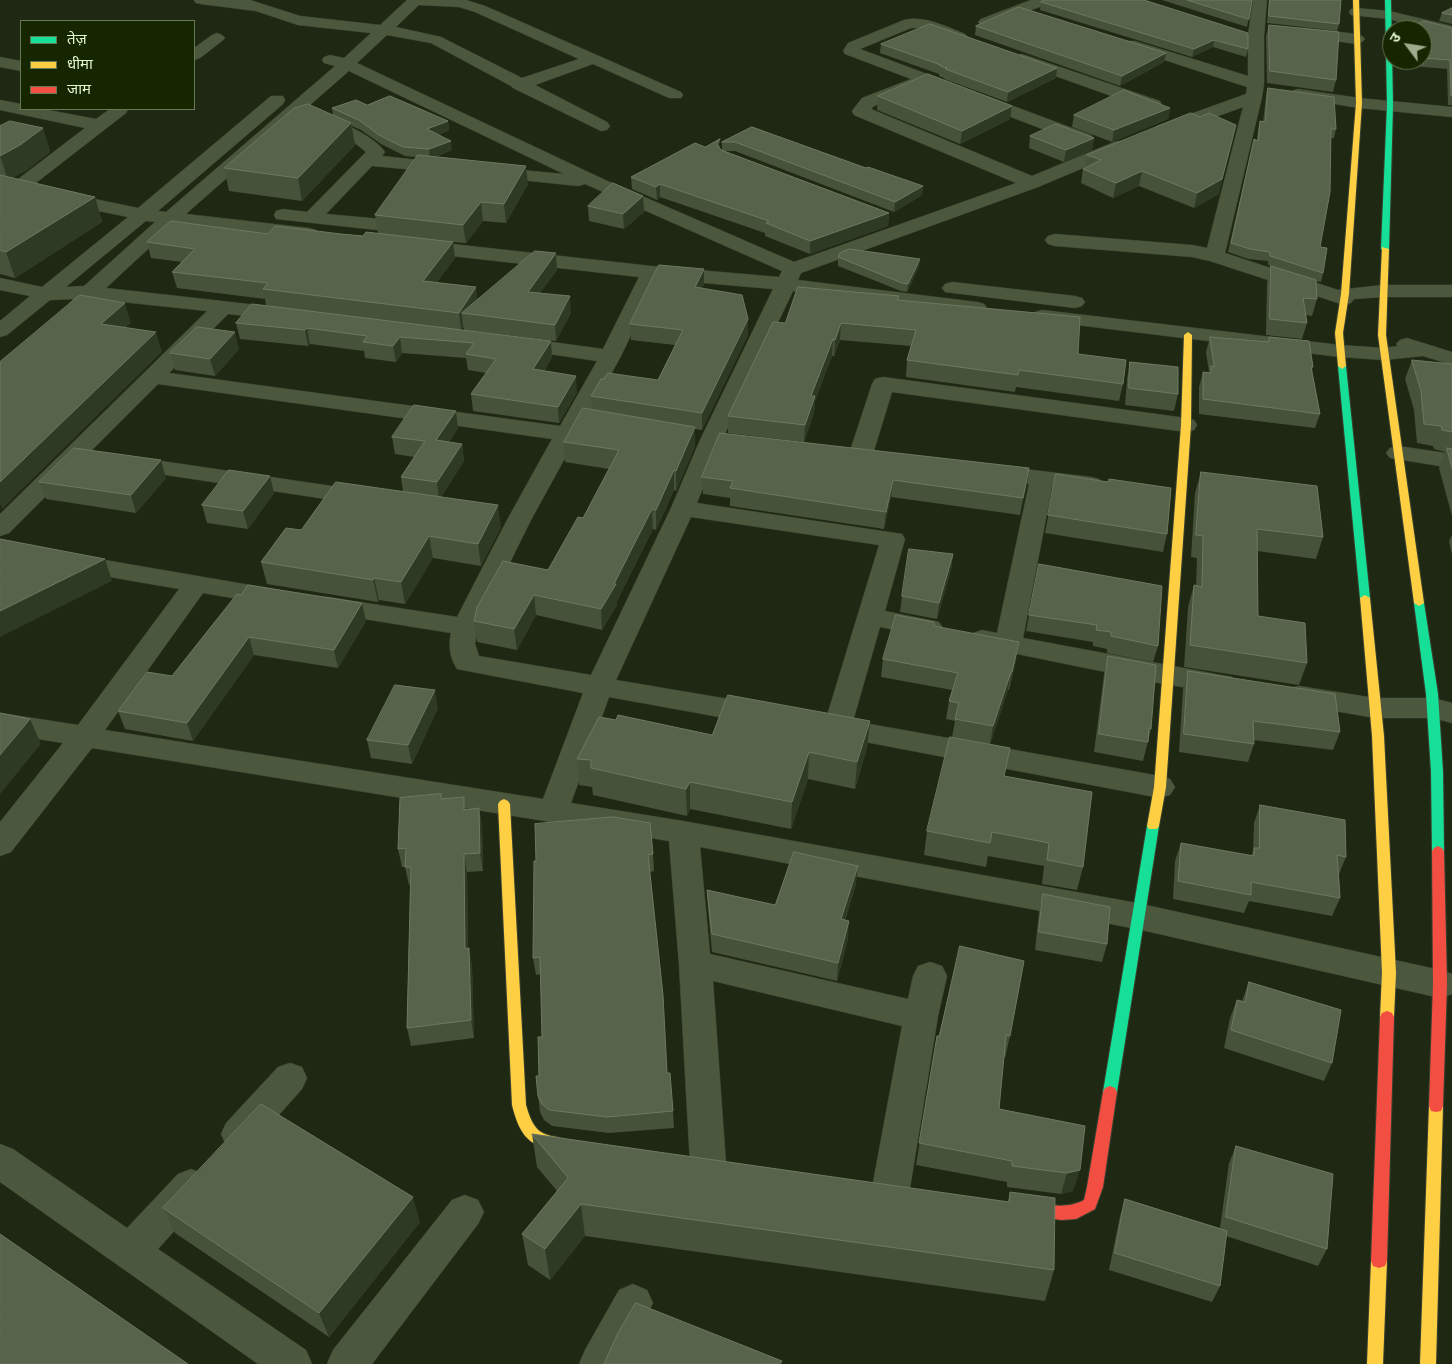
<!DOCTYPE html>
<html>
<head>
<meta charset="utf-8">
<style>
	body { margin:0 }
	#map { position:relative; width:1452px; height:1364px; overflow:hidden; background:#1e2812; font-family:Lato,"Noto Sans Devanagari",sans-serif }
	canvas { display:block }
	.legend { position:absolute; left:20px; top:20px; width:175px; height:90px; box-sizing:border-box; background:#162601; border:1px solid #677953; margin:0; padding:6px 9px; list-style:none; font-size:15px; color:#e1f5cf }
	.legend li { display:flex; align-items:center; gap:10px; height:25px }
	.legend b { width:25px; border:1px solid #677953 }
	.north { position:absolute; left:1382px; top:20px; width:50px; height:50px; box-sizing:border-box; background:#162601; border:1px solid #677953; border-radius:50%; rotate:301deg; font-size:14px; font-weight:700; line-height:20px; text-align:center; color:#e1f5cf }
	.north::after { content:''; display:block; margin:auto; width:18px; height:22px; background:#9dad8d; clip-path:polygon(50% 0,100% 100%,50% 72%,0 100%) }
</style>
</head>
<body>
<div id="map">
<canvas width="1452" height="1364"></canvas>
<ul class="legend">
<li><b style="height:6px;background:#16e098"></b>तेज़</li>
<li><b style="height:6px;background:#ffcf43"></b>धीमा</li>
<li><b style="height:6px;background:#f24e42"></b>जाम</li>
</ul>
<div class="north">उ</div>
</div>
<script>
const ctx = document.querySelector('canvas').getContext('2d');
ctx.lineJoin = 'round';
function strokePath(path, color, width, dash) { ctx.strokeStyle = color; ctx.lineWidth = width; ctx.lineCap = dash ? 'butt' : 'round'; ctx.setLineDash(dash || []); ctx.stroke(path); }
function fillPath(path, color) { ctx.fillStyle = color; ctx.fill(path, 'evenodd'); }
const street = new Path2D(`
	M194 0H250L300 16 380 25 407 0H466L485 6 681 92 683 95 681 98H669L593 64 535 85 607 122 610 126 607 130 601 131 513 88 511 86 431 43 387 35 357 63 603 179 794 262 1016 183 854 115 852 111 862 98 911 79 845 54 843 51 848 43 904 20C924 15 947 27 965 34L968 37 965 40 960 42 920 28H911L860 49 1091 135 1094 139 1091 143 1085 144 1079 143 919 82 920 84 918 87 874 106 871 109 1032 176 1114 142 1120 141 1126 142 1129 146 1126 150 1038 187 801 273 798 280 977 302 984 304 987 308 984 312 977 314 793 291 722 440 697 503 902 534 905 539 885 611 939 622 943 628 939 634 930 637 880 627 853 721 1160 776 1170 779 1175 787 1170 795 1160 798 823 734 819 727 826 719 879 545 691 517 616 680 758 704 768 707 772 714 768 721 758 724 609 697 571 803 683 821 1137 903 1440 970 1452 974V994L1440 998 1137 929 700 847 710 954 908 999 913 976 918 966 930 962 942 966 947 976 938 1016 910 1188 904 1200 891 1205 878 1200 872 1188 902 1026 713 981 726 1164 721 1176 708 1181 695 1176 690 1164 679 964 669 841 92 748 11 852 0 856V822L63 743 0 733V713L78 725 179 589 0 558V542L279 590 288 592 292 598 288 604 279 606 203 593 105 730 543 799 583 693 457 669C450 658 448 646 451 633L327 613 318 611 314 605 318 599 327 597 457 617 507 520 552 439 158 384 9 533 0 536V514L207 311 94 299C88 305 83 305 75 303L72 299 50 300 7 335 0 337V321L30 296 0 290V278L42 287 128 217 0 191V181L13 183 85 128 0 110V100L21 104V109H43L96 119 110 109H128L126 113 32 186 138 208 271 96H283L285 100 283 104 158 211 166 212 335 66 324 63 322 60 324 57 330 55 344 58 371 33 298 25 256 11 201 4 196 3ZM419 5 459 7 475 12 579 59 522 78 441 37 396 27ZM349 71 564 174 489 167 483 168 480 172 483 176 578 186 585 184 782 271 779 277 651 266 416 240 409 242 406 246 409 250 416 252 639 277 603 349 515 337 508 339 504 343 508 347 515 349 597 361 560 426 169 373 228 314 284 320 291 318 294 314 291 310 284 308 106 288 175 224 309 240 316 238 319 234 316 230 309 228 186 214ZM146 221 155 222 84 286 66 287ZM658 279 773 289 700 440 671 508 591 675 479 656 475 644 478 627 531 520 621 356Z
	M1031 0H1053L1051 3C1038 7 990 27 981 25L978 22 981 19Z
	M1253 0H1267L1264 36V84L1262 97 1225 253 1338 290 1383 285H1452V297H1383L1354 299 1351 303 1344 305 1210 261 1192 257 1055 246 1048 244 1045 240 1048 236 1055 234 1192 245 1207 248 1243 107 1169 134 1163 135 1157 134 1154 130 1157 126 1246 94 1247 87 1125 47 1122 44 1125 41H1135L1248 76V36Z
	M1356 8 1389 11 1452 26V36L1389 19 1351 15 1349 12 1351 9Z
	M1302 28 1357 34 1362 36 1365 39 1362 42 1357 44 1297 36 1294 33 1297 30Z
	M217 33 222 35 225 38 222 41 200 58 194 60V48L212 35Z
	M1022 54 1160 101 1162 105 1160 109H1148L1016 62 1014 59 1016 56Z
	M0 57 21 61V71L0 67Z
	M1298 89 1359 98 1452 107V117L1359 108 1292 97 1290 94 1292 91Z
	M320 116C340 121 373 135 385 152L382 156 455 164 458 168 455 172 449 173 372 166 326 214 414 222 421 224 423 228 421 232 414 234 276 219 274 215 276 211 283 209 307 212 366 152 355 143 314 125 312 121 314 117Z
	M952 282 1075 296 1082 298 1085 302 1082 306 1075 308 945 292 942 288 945 284Z
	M1042 310 1340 345 1384 348 1398 346 1396 344 1400 340 1407 338 1452 352V365L1423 356 1384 360 1340 357 1035 320 1032 316 1035 312Z
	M883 377 1186 418 1194 420 1197 425 1194 430 1186 432 892 392 872 457 868 462 860 464 852 462 848 457 872 384 875 379Z
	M1398 446 1452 454V468L1390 458 1386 453 1390 448Z
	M127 456 366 491 374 493 378 498 374 503 366 505 119 468 115 463 119 458Z
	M990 465 1091 477 1099 479 1103 484 1099 489 1091 491 1052 487 1023 638 1232 677 1236 684 1232 691 1222 693 1169 685 973 645 969 639 973 633 982 630 997 633 1029 484 982 477 978 472 982 467Z
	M1299 686 1375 698H1433L1452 703V723L1433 718H1375L1289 703 1285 696 1289 689Z
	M290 1063 302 1067 307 1078 302 1089 252 1145 239 1150 226 1145 221 1134 226 1123 278 1067Z
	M0 1144 13 1149 127 1228 178 1174 191 1169 204 1174 209 1186 204 1198 158 1249 306 1350 312 1364H258L0 1182Z
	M465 1195 478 1200 484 1212 478 1224 372 1364H327L333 1350 452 1200Z
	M633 1284 647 1290 653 1303 621 1364H579L585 1350 619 1290Z`);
const fast = new Path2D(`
	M1385 0H1391L1393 105 1389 249 1385 251 1381 249 1387 105Z
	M1342 363 1346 366 1370 598 1365 601 1360 598 1338 366Z
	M1419 600 1424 603 1438 694 1443 772 1444 851 1442 854H1434L1432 851 1431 772 1426 694 1414 603Z
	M1153 821 1157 823 1159 826 1117 1092 1115 1096 1110 1098 1105 1096 1103 1092 1147 826 1149 823Z`);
const slow = new Path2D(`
	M1353 0H1359L1362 103 1349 294 1343 333 1346 366 1342 369 1338 366 1335 333 1341 294 1356 103Z
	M1382 247 1389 249 1386 335 1424 603 1419 606 1414 603 1378 335Z
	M1188 332 1192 335 1191 425 1166 787 1159 826 1157 829H1149L1147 826 1154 787 1181 425 1184 335Z
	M1365 595 1370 598 1384 736 1396 973 1394 1017 1392 1021 1387 1023 1382 1021 1380 1017 1382 973 1372 736 1360 598Z
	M504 799 508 801 510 804 526 1105C536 1141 546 1132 574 1142L576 1147 574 1152C568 1154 562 1153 555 1151 526 1145 519 1132 512 1105L498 804 500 801Z
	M1436 1100 1441 1101 1443 1106 1436 1364H1420L1429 1106 1431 1101Z
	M1379 1254 1385 1256 1387 1261 1383 1364H1367L1371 1261 1373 1256Z`);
const jam = new Path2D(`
	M1438 846 1442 848 1444 851 1447 984 1443 1106 1441 1111 1436 1112 1431 1111 1429 1106 1433 984 1432 851 1434 848Z
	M1387 1011 1392 1013 1394 1017 1387 1261 1385 1266 1379 1268 1373 1266 1371 1261 1380 1017 1382 1013Z
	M1110 1086 1115 1088 1117 1092 1103 1187 1095 1209 1076 1219 1061 1220 1013 1212 1010 1207 1013 1202 1018 1200C1040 1203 1064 1211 1084 1200L1087 1187 1103 1092 1105 1088Z`);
strokePath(street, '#394230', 1);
strokePath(fast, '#394230', 2);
strokePath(slow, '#394230', 2);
strokePath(jam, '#394230', 2);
fillPath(street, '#4c583e');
fillPath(fast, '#16e098');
fillPath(slow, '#ffcf43');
fillPath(jam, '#f24e42');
fillPath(new Path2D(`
	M1144 0 1248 49 1246 57 1213 47 1192 57 1040 10 1041 2Z
	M1162 0H1252L1247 27Z
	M1269 0H1341L1339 24 1337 31 1267 23Z
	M1452 8V24L1439 21 1442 13Z
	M1269 25 1336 80 1333 92 1267 83 1266 36Z
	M976 26 1166 53 1164 62 1120 86 975 35Z
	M1452 28V105H1448L1447 69 1412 66 1410 60H1422V30Z
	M881 44 1057 68 1056 78 1007 102 944 79V78L939 76V74L880 53Z
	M1268 88 1336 129 1334 138H1331L1320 247 1323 273 1321 282 1316 281 1317 299 1312 316 1306 315 1307 323 1302 339 1266 335 1267 282 1271 266 1268 265V261L1248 259 1228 252 1254 139 1257 140 1258 130 1260 121 1263 122 1266 96Z
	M878 96 1010 119 960 144 877 110Z
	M367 105 448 121 449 130 438 135 452 150 436 157 528 184 506 223 483 221 466 243 453 242 455 258 437 282 477 300 557 270 540 293 571 313 556 341 464 330 463 326 461 330 551 341 552 357 544 371 577 392 559 423 473 411 471 394 486 373 468 370 466 358 402 353 396 362 365 358 364 351 310 344 308 346 240 339 236 323 266 306 265 299 177 288 172 272 182 262 151 258 147 242 268 234H341L363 236 378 233 375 215 416 157 405 156 381 144 361 130 352 126 355 145 302 201 229 191 224 168 333 115 332 108Z
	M1170 108 1168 119 1112 142 1072 127 1074 115Z
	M1200 117 1219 194 1194 208 1139 186 1113 198 1081 183 1083 169 1085 168 1087 155Z
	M0 126 43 128 50 152 27 170 12 178 95 197 102 222 15 278 0 274Z
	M752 127 866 168 923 186 922 195 894 212 735 151H724L889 213 888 226 810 254 765 236V233L660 197 657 200 632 189 631 177 705 147 720 139V149L722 150V142Z
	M1030 136 1094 138 1092 150 1064 162 1029 148Z
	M643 196 644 212 624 229 589 221 588 206Z
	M838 257 919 267 907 292 901 291 838 266Z
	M704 269V285L702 288 748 335 702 430 695 429V446L676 491 674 490 656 530 653 529 617 601V605L602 630 536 615 517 650 477 642 474 621 548 570 583 518 609 469 565 462 564 442 592 410 591 396 604 379 658 380 675 345 631 340 630 324Z
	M899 296V300L1078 354 1123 384 1119 401 1016 387 1015 392 906 377 907 360 911 346 840 340 834 356H832L815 401 814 413 804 442 728 433V416L785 323Z
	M1210 337 1268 342 1269 337 1313 367 1312 370 1320 414 1315 428 1199 414V387L1203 372 1209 373V372L1206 352Z
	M239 349 215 376 175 370 170 353Z
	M1412 360 1452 364V516L1439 468 1445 452 1434 449 1433 446 1417 443 1414 410 1405 379Z
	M1130 362 1178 394 1174 411 1125 405 1127 379Z
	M458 428 449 442 462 444 464 461 441 497 501 527 481 566 433 558 405 604 379 600 378 602 267 584 261 562 301 530 403 492 401 477 414 457 395 454 392 437Z
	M1029 468 1020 515 891 497 884 529 730 506V498L703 494 702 477Z
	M1201 472 1323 537 1316 559 1257 551 1258 616 1307 663 1299 685 1184 667 1188 607 1194 585 1196 586 1197 558 1191 557 1195 493Z
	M1056 474 1108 482 1167 534 1163 552 1045 533Z
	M166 478 136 513 46 499 39 482Z
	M274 493 248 529 207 523 202 505Z
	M1452 535V555L1449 541Z
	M953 554 951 570 937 619 900 612 902 596Z
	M1039 564 1158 646 1153 662 1107 653V649L1093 646V642L1026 631Z
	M237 594 366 621 338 668 254 655 193 741 125 729 118 711 172 676Z
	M934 626 1016 660 1009 690H1008L990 744 952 737 955 721 946 719 949 701 952 690 881 677 883 659Z
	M1108 656 1151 729 1143 761 1094 752 1104 674Z
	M1188 671 1340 732 1333 750 1253 740 1254 744 1248 762 1179 752 1183 689Z
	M438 708 412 764 371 758 367 740Z
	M616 720 712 735 870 721 867 748 855 789 808 779 791 829 690 809 687 816 593 795 592 787 579 785 577 759Z
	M1004 776 1083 867 1077 890 1042 884 1044 866 988 856 986 867 924 855 927 831Z
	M441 794 442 799 466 809 479 808 482 826 483 871 467 872 468 949 472 966 474 1038 411 1046 407 1028 410 885H409L405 867H402L398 849Z
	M1260 805 1346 857 1339 874 1340 898 1332 916 1249 901 1244 913 1173 899 1175 861 1181 843 1251 856 1253 851 1254 823Z
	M653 854 654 871 650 872 667 1073 673 1111 674 1128 609 1133 552 1126 544 1120 540 1112 538 1096 542 1037 541 974 536 975 533 958 536 861Z
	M856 884 845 920 848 939 837 981 712 952 708 908 707 890 775 905Z
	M1043 894 1107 944 1102 962 1035 950 1039 912Z
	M960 946 1010 1036 1005 1058 1004 1057 999 1109 1085 1126 1073 1191 1061 1194 1007 1187V1182L916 1165 937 1036H939Z
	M1249 982 1332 1063 1324 1081 1224 1048 1230 1018 1237 1000 1242 1001Z
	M532 1134 1008 1202 1010 1192 1054 1270 1045 1301 585 1236 550 1280 528 1265 522 1234 557 1191 537 1167Z
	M1236 1146 1327 1249 1318 1266 1226 1236 1220 1286 1212 1302 1109 1270 1120 1216 1125 1199 1220 1228 1229 1163Z
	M163 1208 420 1222 329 1337 175 1233Z`), '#47523b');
fillPath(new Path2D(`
	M1214 40 1213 47 1192 57 1194 49Z
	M1166 53 1164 62 1120 86 1122 76Z
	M1057 68 1056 78 1007 102 1008 92Z
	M1012 106 1010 119 960 144 962 131Z
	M1170 108 1168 119 1112 142 1114 130Z
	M448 121 449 130 428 139 427 129Z
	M351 123 355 145 302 201 298 178Z
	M43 128 50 152 27 170 8 180 0 156Z
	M1094 138 1092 150 1064 162 1066 150Z
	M720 139V152L717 144Z
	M1233 139 1219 194 1194 208 1197 193Z
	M451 141 452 150 430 159 429 149Z
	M526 166 528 184 506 223 504 204Z
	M1142 171 1139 186 1113 198 1116 183Z
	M660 184V197L657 200 656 187Z
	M923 186 922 195 894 212 895 202Z
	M643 196 644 212 624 229 623 214Z
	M95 197 102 222 15 278 6 252Z
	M481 202 483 221 466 243 463 225Z
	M889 213 888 226 810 254V241Z
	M453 242 455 258 426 297 423 281Z
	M556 253 557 270 529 308 528 292Z
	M920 259 919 267 907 292 908 284Z
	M704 269V285L695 303V287Z
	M476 287 478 303 462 313 463 326 461 330 459 313Z
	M570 296 571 313 556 341 555 325Z
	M125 303 131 323 107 344 101 324Z
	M748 319V335L702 430V413Z
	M841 323 840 340 834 356 835 340Z
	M307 328 310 344 308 346 305 330Z
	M156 332 162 352 2 509 0 503V482Z
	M235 332 239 349 215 376 210 359Z
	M400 337 402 353 396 362 393 346Z
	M833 339 832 356 815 401 814 413 804 442 805 425 811 396Z
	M551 341 552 357 535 385 533 369Z
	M576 376 577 392 559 423 558 407Z
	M456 411 458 428 438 458 436 440Z
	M695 427V446L676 491V471Z
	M462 444 464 461 439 500 437 482Z
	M161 460 166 478 136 513 131 495Z
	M1029 468 1027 486 1020 515 1023 498Z
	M674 470V490L656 530V510Z
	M270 476 274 493 248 529 243 511Z
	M893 480 891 497 884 529 886 512Z
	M498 505 501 527 481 566 478 544Z
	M652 509 653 529 617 601V605L602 630 601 609Z
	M429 536 433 558 405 604 401 582Z
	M953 554 951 570 937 619 939 603Z
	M105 559 112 581 0 637V611Z
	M374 578 379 600 378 602 373 580Z
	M534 595 536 615 517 650 514 629Z
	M362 603 366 621 338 668 334 650Z
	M249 637 254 655 193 741 187 723Z
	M1019 642 1016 660 1009 690 1012 672Z
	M1011 672 1008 690 990 744 993 726Z
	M435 690 438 708 412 764 408 745Z
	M30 719 41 744 0 794V755Z
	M870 721 867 748 855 789 857 762Z
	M809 752 808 779 791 829 792 802Z
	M690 782V809L687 816 686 789Z
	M479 808 482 826 483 871 480 853Z
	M464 854 467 872 468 967 465 949Z
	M858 866 856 884 839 937 841 919Z
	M849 921 848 939 837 981 838 963Z
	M469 948 472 966 474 1038 471 1020Z
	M1080 1170 1073 1191 1061 1194 1067 1173Z
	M413 1197 420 1222 329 1337 319 1313Z
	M581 1204 585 1236 550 1280 545 1249Z`), '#2f3a24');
const building = new Path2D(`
	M1045 0H1144L1248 33V49L1214 40 1194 49 1041 2Z
	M1187 0H1252L1249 19Z
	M1270 0H1341L1339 24 1269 16Z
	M1019 7 1166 53 1122 76 976 26Z
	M1452 8V15L1442 13Z
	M1424 21 1452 28V96H1451L1450 60 1422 58V30H1406Z
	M930 24 1057 68 1008 92 945 69 947 68 940 66 941 65 881 44Z
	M1269 25 1339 32 1336 80 1270 71Z
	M928 74 1012 106 962 131 878 96Z
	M1268 88 1334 97 1336 129H1331L1330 192 1320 247 1327 248 1323 273 1270 256V252L1250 249 1231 243 1254 139 1258 141 1260 121 1265 122Z
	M1124 90 1170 108 1114 130 1074 115Z
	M390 96 448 121 427 129 451 141 429 149 403 147 379 135 359 120 332 108 356 100 367 105Z
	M308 104 351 123 298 178 224 168 293 109Z
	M1191 113 1200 117 1209 113 1236 125 1222 179 1197 193 1142 171 1116 183 1083 169 1101 160 1087 155Z
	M10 121 43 128 20 145 0 156V126Z
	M1056 124 1094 138 1066 150 1030 136Z
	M752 127 866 168 868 167 923 186 895 202 735 142H722Z
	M720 139 717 144 721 150 889 213 810 241 766 223 769 221 660 184 656 187 631 177 695 143 705 147Z
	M418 155 526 166 504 204 481 202 463 225 375 215Z
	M0 175 95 197 6 252 0 250Z
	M613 183 643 196 623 214 588 206Z
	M171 221 268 234 275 226 341 234 363 236 366 232 453 242 423 281 476 287 459 313 263 289 268 283 172 272 195 249 147 242Z
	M850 249 920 259 908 284 902 283 838 257 840 253Z
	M535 251 556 253 528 292 570 296 555 325 462 313Z
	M659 265 704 269 695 287 742 295 748 319 702 413 591 396 601 379H604L608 373 658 380 683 330 630 324Z
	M1271 266 1316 280 1317 299 1303 298 1307 323 1270 319Z
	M798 287 899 296 897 300 1080 317 1078 354 1126 360 1123 384 1019 370 1018 375 907 360 916 330 841 323 835 340 833 339 811 396H815L805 425 728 416 773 322 785 323Z
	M80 295 125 303 101 324 156 332 0 482V362Z
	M252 304 551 341 533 369 576 376 558 407 471 394 496 359 466 354 474 343 400 337 393 346 363 342 367 336 307 328 305 330 236 323Z
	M197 327 235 332 210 359 170 353Z
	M1210 337 1269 342V337L1309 341 1313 367H1311L1320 414 1203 399V372L1211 373V366L1214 367Z
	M1412 360 1452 364V432L1442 430 1441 426 1424 424 1421 391Z
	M1130 362 1178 367V394L1129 388Z
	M414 405 456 411 436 440 462 444 437 482 401 477 425 441 392 437Z
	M583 408 695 427 676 471 674 470 656 510 652 509 614 584H616L601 609 534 595 514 629 474 621 477 607 503 561 548 570 578 517 583 518 619 450 564 442Z
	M720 433 1029 468 1023 498 893 480 886 512 730 488 733 481 702 477Z
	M74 448 161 460 131 495 39 482Z
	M1447 448 1452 449V468Z
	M229 470 270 476 243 511 202 505Z
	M1201 472 1317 486 1323 537 1257 529 1258 616 1305 623 1307 663 1190 645 1194 585 1202 587 1203 536 1196 535Z
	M1056 474 1108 482 1109 479 1171 488 1167 534 1048 515Z
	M336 482 498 505 478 544 429 536 401 582 374 578 373 580 261 562 286 528 301 530Z
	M0 539 105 559 0 611Z
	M909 549 953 554 939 603 902 596Z
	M1039 564 1162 586 1158 646 1111 636V632L1096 630 1097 625 1029 615Z
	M248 585 362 603 334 650 249 637 187 723 118 711 147 672 172 676 237 594 241 595Z
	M896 615 934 622V626L1019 642 1012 672H1011L993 726 955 719 959 703 949 701 958 673 883 659Z
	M1108 656 1156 665 1151 729 1149 728 1148 742 1099 734Z
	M1188 671 1335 694 1340 732 1253 721 1254 744 1184 734Z
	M395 685 435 690 408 745 367 740Z
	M728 695 870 721 857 762 809 752 792 802 690 782 686 789 591 768V760L577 759 599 717 616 720 618 715 712 735Z
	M0 713 30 719 0 755Z
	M950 737 1010 748 1004 776 1092 792 1083 867 1047 860 1049 843 992 832 990 843 927 831Z
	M441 794V799L464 797V810L479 808 480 853 464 854 465 949 469 948 471 1020 407 1028 411 867H405L406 848 398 849 400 798Z
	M1260 805 1345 820 1346 857 1337 855 1340 898 1251 882V895L1178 881 1181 843 1254 856V848H1259Z
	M613 817 650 823 653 854 648 855 663 995 667 1073H670L673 1111 607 1117 549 1110 542 1104 538 1096 536 1076H539L538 1037H542L540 957 533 958 534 861H536L535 824Z
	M794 852 858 866 841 919 849 921 838 963 712 934 707 890 775 905Z
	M1043 894 1110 907 1107 944 1039 932Z
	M960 946 1024 961 1010 1036 1006 1035 999 1109 1085 1126 1080 1170 1067 1173 1012 1166V1161L919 1143 937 1036H939Z
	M1249 982 1341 1010 1332 1063 1231 1030 1237 1000 1245 1002Z
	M261 1104 413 1197 319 1313 163 1208Z
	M532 1134 1009 1202 1010 1192 1055 1198 1054 1270 581 1204 545 1249 522 1234 568 1178Z
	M1236 1146 1333 1174 1327 1249 1226 1217Z
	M1125 1199 1227 1231 1220 1286 1115 1253Z
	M0 1234 188 1364H0Z
	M636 1303 782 1361 780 1364H604L617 1335Z`);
fillPath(building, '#57644b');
strokePath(building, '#6d7a60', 1);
</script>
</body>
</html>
